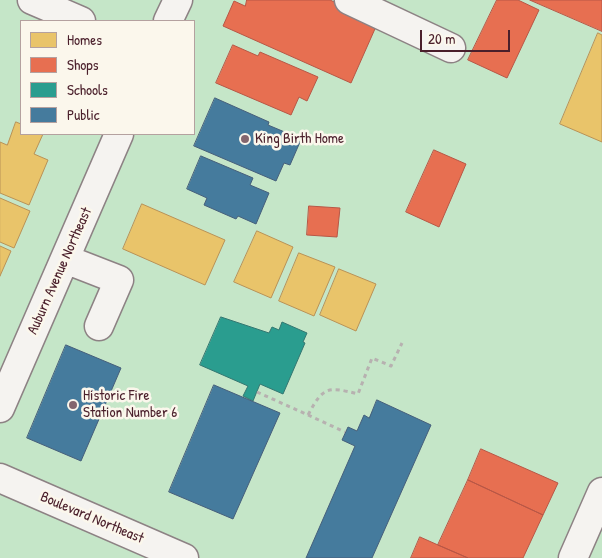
<!DOCTYPE html>
<html>
<head>
<meta charset="utf-8">
<style>
	body { margin:0 }
	#map { position:relative; width:602px; height:558px; overflow:hidden; background:#f0eae9; font-family:"Patrick Hand",sans-serif }
	canvas { display:block }
	.legend { position:absolute; left:20px; top:20px; width:175px; height:115px; box-sizing:border-box; background:#fbf7ec; border:1px solid #b4a19f; margin:0; padding:6px 9px; list-style:none; font-size:15px; color:#4a1f2b }
	.legend li { display:flex; align-items:center; gap:10px; height:25px }
	.legend b { width:25px; border:1px solid #b4a19f }
	.scale { position:absolute; left:420px; top:30px; width:90px; height:22px; box-sizing:border-box; border:2px solid #4a1f2b; border-top:0; padding-left:6px; font-size:15px; line-height:18px; white-space:nowrap; color:#4a1f2b; -webkit-text-stroke:4px #fbf7ec; paint-order:stroke }
</style>
</head>
<body>
<div id="map">
<canvas width="602" height="558"></canvas>
<ul class="legend">
<li><b style="height:14px;background:#e9c46a"></b>Homes</li>
<li><b style="height:14px;background:#e76f51"></b>Shops</li>
<li><b style="height:14px;background:#2a9d8f"></b>Schools</li>
<li><b style="height:14px;background:#457b9d"></b>Public</li>
</ul>
<div class="scale">20 m</div>
</div>
<script>
const ctx = document.querySelector('canvas').getContext('2d');
ctx.lineJoin = 'round';
function fillPath(path, color) { ctx.fillStyle = color; ctx.fill(path, 'evenodd'); }
function strokePath(path, color, width, dash) { ctx.strokeStyle = color; ctx.lineWidth = width; ctx.lineCap = dash ? 'butt' : 'round'; ctx.setLineDash(dash || []); ctx.stroke(path); }
function write(font, color, halo, rows, align = 'center') {
  ctx.font = font + ' "Patrick Hand",sans-serif'; ctx.lineWidth = 5; ctx.setLineDash([]); ctx.textBaseline = 'middle'; ctx.strokeStyle = halo; ctx.fillStyle = color; for (const [text, x, y, turn = 0] of rows) {
    ctx.save(); ctx.translate(x, y); ctx.rotate((+turn || 0) * Math.PI / 180); ctx.textAlign = isNaN(turn) ? turn : align; if (halo) ctx.strokeText(text, 0, 0); ctx.fillText(text, 0, 0); ctx.restore();
  }
}
fillPath(new Path2D(`
	M0 0H602V558H0ZM21 21H194V134H21Z`), '#c5e6c8');
const homes = new Path2D(`
	M598 33 602 35V142L560 124Z
	M16 122 21 124V134H43L34 154 48 160 29 205 0 193V142L7 145Z
	M0 198 30 211 14 248 0 242Z
	M142 204 225 240 205 285 123 249Z
	M257 231 293 247 271 298 234 282Z
	M0 246 11 251 0 276Z
	M299 253 335 267 314 316 279 301Z
	M339 269 376 284 356 331 320 315Z`);
fillPath(homes, '#e9c46a');
strokePath(homes, '#b99257', 1);
const shops = new Path2D(`
	M247 0H330L378 22 351 83 223 26 234 1 245 6Z
	M497 0H518L539 10 507 78 468 60Z
	M530 0H602V31Z
	M233 45 258 56 260 52 318 77 307 101 299 97 291 115 216 83Z
	M434 150 466 164 439 227 406 212Z
	M309 206 340 208 337 237 307 235Z
	M481 449 558 483 543 515 468 480Z
	M468 480 543 515 523 558H468L438 545Z
	M420 537 438 545 468 558H411Z`);
fillPath(shops, '#e76f51');
strokePath(shops, '#b85746', 1);
const schools = new Path2D(`
	M221 317 269 333 272 327 279 330 282 322 307 333 303 342 305 343 283 394 260 384 253 401 243 396 248 386 200 365Z`);
fillPath(schools, '#2a9d8f');
strokePath(schools, '#347771', 1);
const public = new Path2D(`
	M215 98 269 122 268 125 287 133 286 136 300 142 290 165 284 163 276 181 194 146Z
	M201 156 253 178 250 185 269 193 256 224 238 216 236 219 204 205 207 198 187 189Z
	M66 345 121 368 81 461 27 438Z
	M214 385 280 413 233 519 169 492Z
	M377 400 431 425 372 558H306L355 446 342 440 348 427 357 431 364 415 369 418Z`);
fillPath(public, '#457b9d');
strokePath(public, '#465f7b', 1);
const minor = new Path2D(`
	M32 0 81 21
	M349 0 451 48
	M168 21 178 0
	M65 259 119 280 99 326
	M0 408 119 134`);
const major = new Path2D(`
	M0 478 184 558
	M573 558 602 492`);
strokePath(minor, '#8d8284', 31);
strokePath(major, '#8d8284', 31);
strokePath(new Path2D(`
	M257 392 308 415C323 387 327 386 358 394L372 358 391 366 402 343
	M308 415 345 432`), '#b7b1b0', 3, [4, 4]);
strokePath(minor, '#f5f3f0', 28);
strokePath(major, '#f5f3f0', 28);
for (const [x, y, r, color] of [
	[245,139,5,"#84666e"],
	[73,405,5,"#84666e"]
]) { const dot = new Path2D(); dot.arc(x, y, r, 0, 2 * Math.PI); ctx.fillStyle = color; ctx.fill(dot); strokePath(dot, '#fbf7ec', 2); }
write('15px', '#4a1f2b', '#fbf7ec', [
	["King Birth Home",255,139],
	["Historic Fire",83,396],
	["Station Number 6",83,413]
], 'left');
write('15px', '#4a1f2b', '#fbf7ec', [
	["Auburn Avenue Northeast",60,271,-66],
	["Boulevard Northeast",92,518,23]
]);
</script>
</body>
</html>
